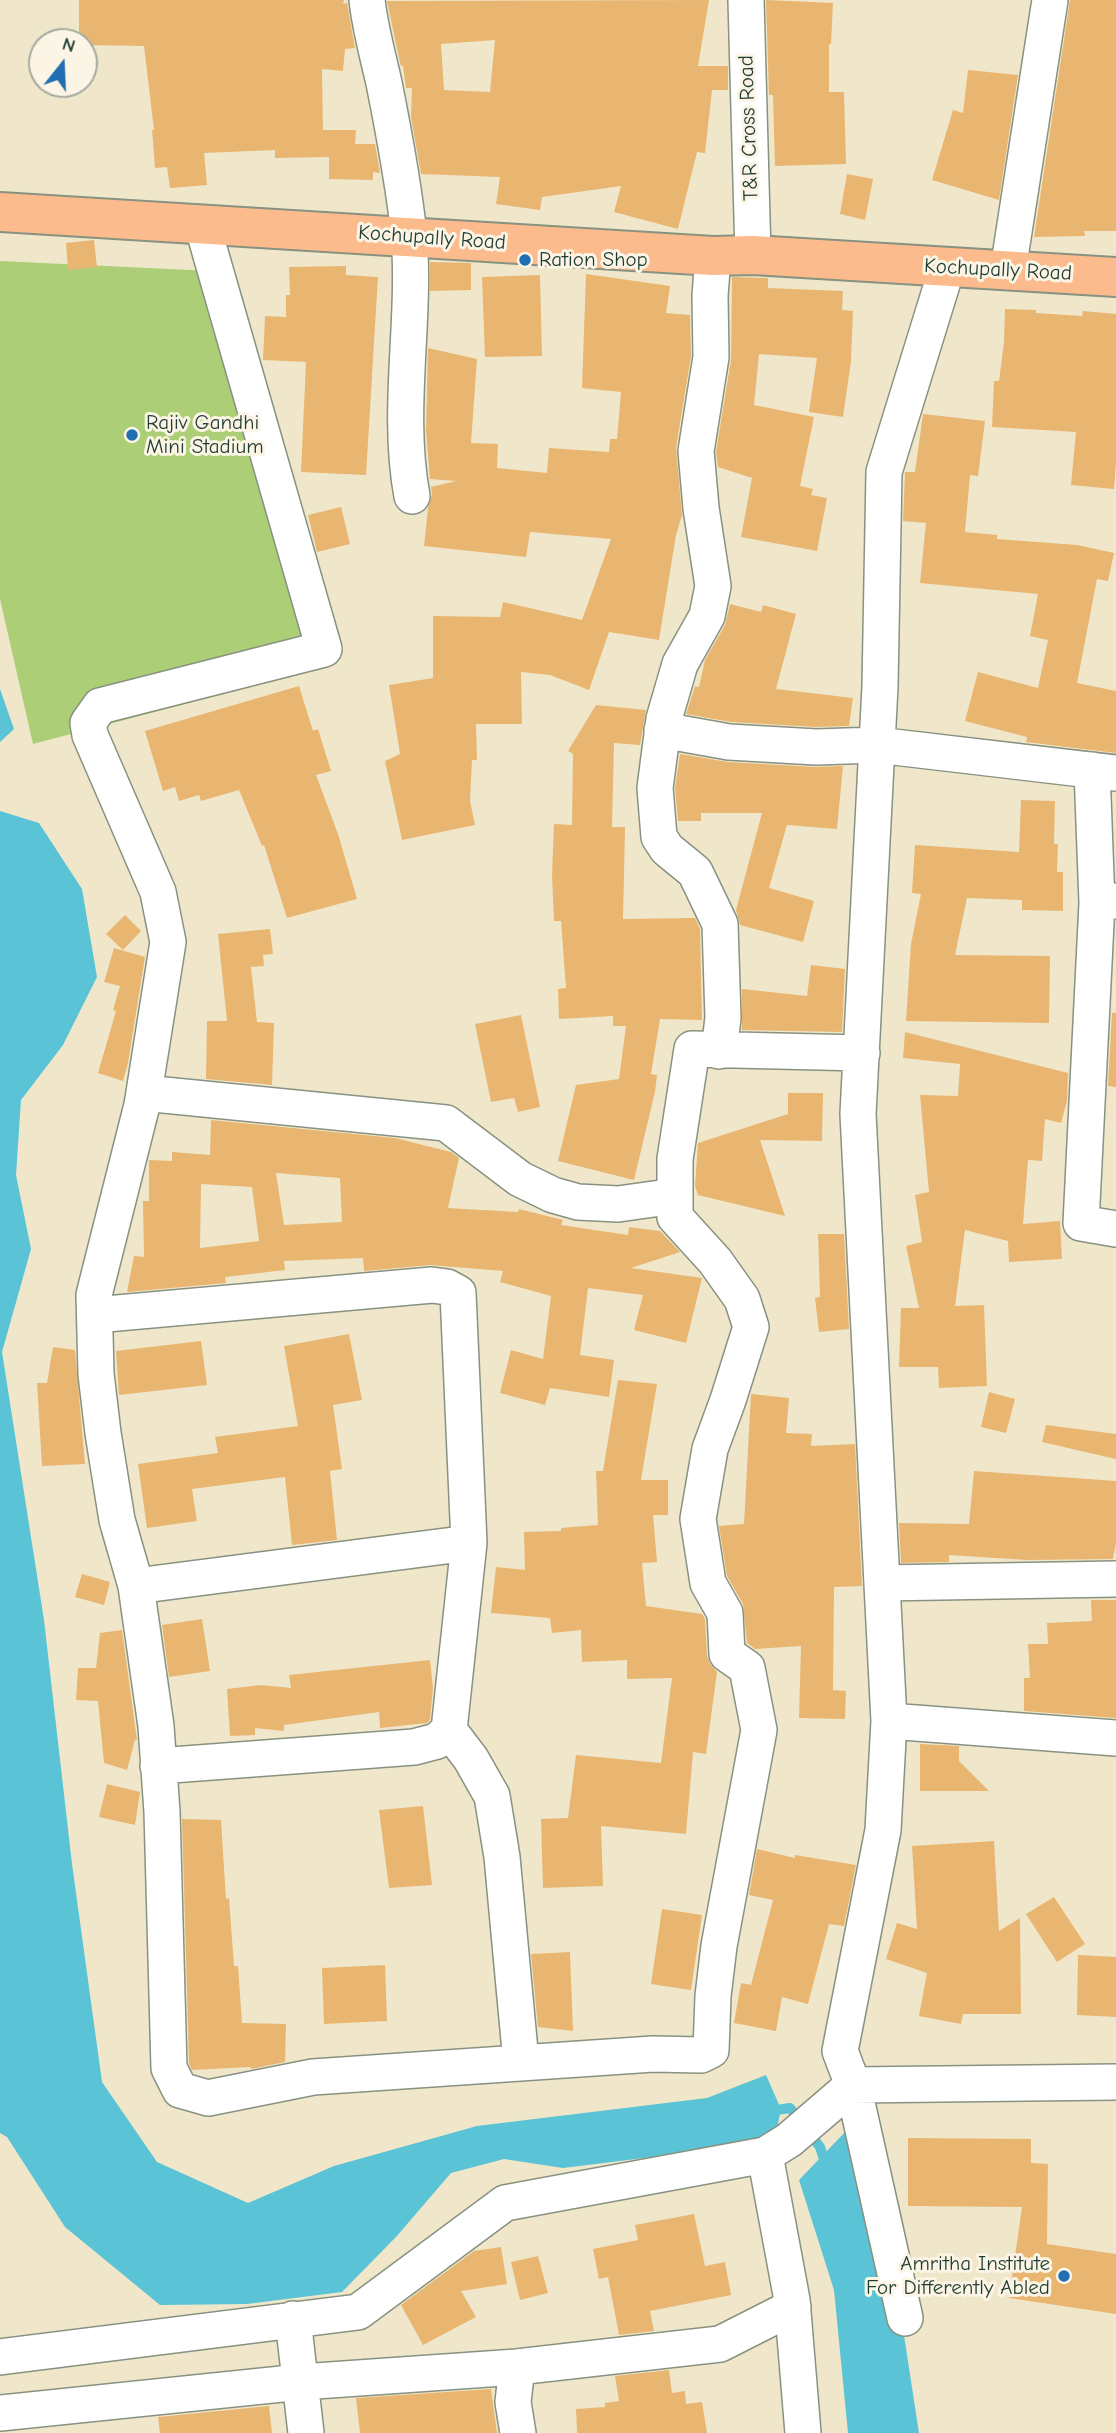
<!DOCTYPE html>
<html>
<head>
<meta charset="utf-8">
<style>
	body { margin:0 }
	#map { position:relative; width:1116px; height:2433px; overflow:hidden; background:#f0e7cb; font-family:"Comic Neue",sans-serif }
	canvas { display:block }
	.north { position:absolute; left:28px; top:28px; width:70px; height:70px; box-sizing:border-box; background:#fcf5e5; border:2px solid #a4ab9e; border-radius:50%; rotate:18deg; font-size:19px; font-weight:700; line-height:28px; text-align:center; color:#1f3d34 }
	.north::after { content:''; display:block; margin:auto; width:24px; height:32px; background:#1f6fb2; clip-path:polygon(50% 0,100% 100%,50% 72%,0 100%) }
</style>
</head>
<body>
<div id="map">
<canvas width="1116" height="2433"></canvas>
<div class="north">N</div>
</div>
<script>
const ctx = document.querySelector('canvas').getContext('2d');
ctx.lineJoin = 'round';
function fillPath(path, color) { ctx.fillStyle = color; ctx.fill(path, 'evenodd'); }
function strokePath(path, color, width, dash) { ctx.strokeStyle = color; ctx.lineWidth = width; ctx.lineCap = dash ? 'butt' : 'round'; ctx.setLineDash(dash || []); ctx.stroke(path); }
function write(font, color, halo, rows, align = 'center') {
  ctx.font = font + ' "Comic Neue",sans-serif'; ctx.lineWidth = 6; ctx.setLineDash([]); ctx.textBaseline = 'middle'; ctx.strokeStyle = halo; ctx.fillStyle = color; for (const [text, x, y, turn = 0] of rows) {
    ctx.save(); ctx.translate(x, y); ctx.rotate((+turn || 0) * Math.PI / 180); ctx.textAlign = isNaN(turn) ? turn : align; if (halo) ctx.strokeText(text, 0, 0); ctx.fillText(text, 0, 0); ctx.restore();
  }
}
fillPath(new Path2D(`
	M0 261 211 271 337 664 33 744 0 599Z`), '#abce76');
fillPath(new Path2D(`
	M0 689 14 729 0 742Z
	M0 811 39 823 82 889 97 977 63 1045 21 1100 16 1175 31 1249 2 1352 44 1620 72 1864 102 2082 157 2162 248 2203 334 2166 477 2126 707 2098 766 2075 781 2109 774 2142 563 2168 504 2159 451 2173 396 2237 342 2292 247 2304 160 2305 65 2227 7 2137 0 2133Z
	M847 2130 889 2238 919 2433H848L834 2290 799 2180Z`), '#5ac3d5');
strokePath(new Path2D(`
	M770 2111 790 2108 820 2147 826 2166`), '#5ac3d5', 10);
fillPath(new Path2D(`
	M79 0H344L343 4 347 3 355 48 345 49 343 71 322 69 323 130H356L355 144H375L380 173 373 172V180L329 179V157L275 158V150L204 153 207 185 170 188 167 167 155 168 152 130H154L144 46 84 45V42H79Z
	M709 0 698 66H728V90H712L705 153 697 152 678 229 614 212 621 186 542 197 540 210 496 204 500 177 421 174 411 117 412 88H406L403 66H401L399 58 387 1ZM495 40 490 92 444 90 441 44Z
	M766 0 833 3 831 44H829V92H844L846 164 775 166 773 95H769Z
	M1070 0H1116V231H1084L1085 236 1034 237Z
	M968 70 1018 75 999 200 932 180 953 110 963 113Z
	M847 174 873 179 865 220 840 214Z
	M94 240 97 267 68 270 66 243Z
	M430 262 471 263V290L430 291Z
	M346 266V275L378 277 366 475 301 472 306 362 263 360 265 316 286 317V295H290L289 267Z
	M586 274 670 286 666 313 690 315 691 356 676 448 682 515 676 535 659 640 609 632 589 690 550 675 521 672 522 724H476L477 760H472L470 801 475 825 402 840 385 761 400 754 389 685 433 678V616L500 617 503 602 582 620 611 539 530 532 526 557 424 546 428 508 432 494 431 487 456 481 430 479 426 431 428 348 477 359 471 443 498 444 497 468 547 473 549 448 609 452 610 439H617L621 392 582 388Z
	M540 275 542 356 485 357 482 277Z
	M732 277 768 278V288L843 291 842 310 853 311 851 361 843 417 809 412 817 358 759 354 754 405 814 417 800 486 813 489 811 495 827 498 817 551 741 537 752 478 718 467 716 452 731 360Z
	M1005 309 1036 310V313L1082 316 1083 311 1116 314V462L1114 489 1071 485 1076 432 992 427 994 381H999L1004 342Z
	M923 414 985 421 978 476 970 475 965 532 997 535V539L1077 545 1114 553 1108 581 1097 579 1077 683 1116 691V753L1026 742 1027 737 965 721 978 672 1038 688 1048 640 1030 636 1038 594 920 583 926 523 903 521 905 472H915Z
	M341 507 350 544 317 552 308 515Z
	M730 604 761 612 763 605 796 614 776 689 853 698 849 726 816 727 731 722 686 714 695 686 699 687 705 660 725 625Z
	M299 686 313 731 318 729 331 771 316 775 338 834 357 899 287 918 264 845 262 846 239 790 201 801 199 795 179 801 175 787 163 791 145 731Z
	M596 705 646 710 640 745 614 743 612 827H625L623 919 695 918 700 929 702 1020 660 1019 651 1074 657 1075 655 1092 634 1180 558 1161 576 1085 619 1079 626 1026H613V1016L559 1019 558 989 566 988 561 921H554L552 875 554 824 572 825 573 754 568 751Z
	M680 754 728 762 815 767 843 766 837 829 787 825 769 888 814 901 803 942 740 925 736 910 762 813H701V821H678L675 788Z
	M1021 800 1055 801 1054 844H1058L1057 872H1063V911L1022 910V900L967 898 955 955 1050 956 1049 1023 906 1021 911 944 921 894 912 893 915 845 1019 852Z
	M125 915 141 931 123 950 106 934Z
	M270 929 273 954 263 955 264 966 251 967 257 1022 274 1023 272 1085 206 1079 207 1021H227L218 934Z
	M114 948 145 957 128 1063 123 1081 98 1073 116 1011 113 1010 120 986 104 982Z
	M811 965 845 969 842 1032 742 1030V989L807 996Z
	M1112 1013H1116V1087L1108 1086Z
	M521 1015 540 1107 518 1112 514 1098 491 1102 475 1024Z
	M905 1032 1068 1073 1067 1101 1061 1123 1045 1119 1042 1161 1028 1160 1023 1224 1060 1221 1062 1259 1009 1262 1008 1241 965 1230 955 1306 984 1305 987 1386 939 1388 938 1367H899L901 1308H919L906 1246 922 1242 915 1195 929 1192 920 1095 958 1096 960 1064 903 1058Z
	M788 1093H823L822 1141 760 1140 785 1216 698 1195 695 1186 698 1143 788 1114Z
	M211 1120 395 1138 451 1152 459 1158 448 1208 518 1212 519 1209 563 1220 561 1225 628 1235 629 1227 660 1231 680 1252 631 1268 702 1278 686 1343 634 1330 643 1295 588 1288 580 1355 614 1360 609 1397 550 1388 545 1405 500 1393 511 1350 543 1359 551 1296 500 1282 503 1271 430 1265 364 1271 363 1258 284 1261 285 1270 225 1277 226 1283 127 1292 134 1256 144 1257 143 1201H149V1160L172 1161V1152L210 1155ZM276 1173 340 1178 342 1222 284 1225ZM201 1184 252 1187 259 1241 200 1248Z
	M818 1234H844L849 1329 819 1332 815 1298 820 1297Z
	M349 1334 362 1400 333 1405 342 1469 330 1471 337 1540 292 1545 285 1477 192 1489 197 1521 147 1528 138 1464 218 1453 215 1437 298 1426 284 1346Z
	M201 1341 207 1385 119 1395 116 1351Z
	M53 1347 75 1350 85 1464 42 1466 37 1383H47Z
	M618 1380 657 1384 641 1480H668V1515H653L657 1562 642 1563 646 1606 702 1614 705 1619 707 1656 710 1664 717 1672 706 1754 693 1752 686 1834 601 1826 603 1886 543 1888 541 1819 568 1818 576 1755 661 1763 672 1678 627 1679V1660L582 1662 581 1630 552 1633 550 1618 491 1613 496 1567 525 1570 524 1532 561 1531V1528L598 1525 596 1471H603Z
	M989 1392 1015 1399 1006 1433 981 1427Z
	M751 1394 789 1398 786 1433 812 1434 811 1446 855 1444 862 1586 834 1587 833 1690 846 1691 845 1719 799 1718 801 1646 755 1649 747 1643 743 1604 727 1576 719 1526 744 1524Z
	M1046 1425 1116 1434V1459L1042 1442Z
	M974 1471 1116 1481V1543L1113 1559 1027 1560 949 1555V1562L901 1563 899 1523 969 1524Z
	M82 1574 110 1582 104 1605 75 1597Z
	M1091 1600H1116V1718L1024 1711V1678H1030L1028 1644H1048L1047 1623 1092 1621Z
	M202 1619 210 1671 169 1677 162 1625Z
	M122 1630 137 1740H135L127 1770 104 1763 98 1701 76 1700 78 1668H96L100 1633Z
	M430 1660 433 1688 430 1720 427 1723 380 1728 379 1712 284 1725V1731L255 1728V1735L230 1736 227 1689 261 1685 291 1688 289 1675Z
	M920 1744 959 1746V1761L989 1791H920Z
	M107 1784 140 1792 135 1825 99 1817Z
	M423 1806 432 1885 389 1888 379 1810Z
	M182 1819 221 1820 226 1899 229 1898 234 1966H238L242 2023 286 2024 285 2062 251 2069V2067L192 2070 189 2063Z
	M994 1841 999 1931 1020 1918 1021 2014H963L961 2024 919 2016 927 1973 886 1959 897 1923 917 1929 912 1846Z
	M757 1849 795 1858V1855L856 1865 844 1926 829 1924 808 2004 782 1997 776 2031 734 2023 741 1983 751 1985 773 1900 749 1895Z
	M1054 1897 1085 1944 1057 1962 1026 1914Z
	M662 1909 702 1915 691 1990 651 1984Z
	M570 1952 573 2031 538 2027 531 1954Z
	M1078 1955 1116 1957V2017L1077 2015Z
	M385 1965 387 2021 324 2024 322 1968Z
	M908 2138 1031 2139V2163L1048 2164 1047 2244 1116 2254V2314L1009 2298 1022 2207 908 2206Z
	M694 2214 705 2266 725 2262 731 2295 650 2311 654 2331 619 2335 608 2277 599 2279 593 2249 638 2240 635 2225Z
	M501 2247 507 2284 461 2291 476 2317 423 2345 401 2305 474 2251Z
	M538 2256 548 2293 520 2300 511 2262Z
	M669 2370 672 2393 685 2391 686 2404 702 2402 707 2433H577L576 2409 605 2407V2403L619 2401 615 2376Z
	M491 2389 497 2433H360L356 2398Z
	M269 2406 272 2433H160L158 2417Z`), '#e8b671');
const minor = new Path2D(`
	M367 0C370 28 378 56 384 83 394 133 404 185 409 236 416 323 396 410 412 496
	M746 0 753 255
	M202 224 324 649 100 706 88 723 90 735 158 892 168 942 142 1105 94 1295 96 1374 103 1433 117 1520 136 1586 156 1726 162 1812 169 2068 180 2090 208 2098 313 2077 653 2054 701 2055 711 2050 713 1996 719 1946 759 1730 747 1668 727 1654 725 1613 708 1583 698 1519 710 1449 728 1400 751 1327 742 1299 715 1261 675 1217V1159L692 1049 862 1053
	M713 256 710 296 711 357 696 451 701 508 713 586 707 616 680 664 664 719 655 788 659 837 667 849 695 872 720 924 723 1018 719 1051
	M1008 270 1050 0
	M662 730 729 742 816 747 877 745 1116 773
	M1092 770 1097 903 1116 901
	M1097 903 1081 1223 1116 1229
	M144 1093 446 1123 520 1179 553 1195 578 1202 618 1204 675 1196
	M95 1315 432 1285 447 1287 458 1293 469 1543 136 1586
	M882 1583 1116 1579
	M889 1721 1116 1738
	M449 1730 471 1759 492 1796 502 1857 521 2062
	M158 1766 414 1747 437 1741 449 1730 469 1543
	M765 2155 792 2300 803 2433
	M905 2318 853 2085 840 2051 883 1830 889 1721 858 1114 880 686 884 472 947 268
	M293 2319 306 2433
	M0 2357 358 2312 505 2203 765 2155 789 2140 853 2085 1116 2082
	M517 2367 513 2402 518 2433
	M0 2413 301 2382 517 2367 720 2344 793 2307`);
const major = new Path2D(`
	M0 212 713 256 753 255 1116 277`);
strokePath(minor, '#889280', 38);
strokePath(major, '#889280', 42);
strokePath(minor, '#fff', 35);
strokePath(major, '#fbbb8c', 38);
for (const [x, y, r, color] of [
	[525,260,7,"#1f6fb2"],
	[132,435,7,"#1f6fb2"],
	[1064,2276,7,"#1f6fb2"]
]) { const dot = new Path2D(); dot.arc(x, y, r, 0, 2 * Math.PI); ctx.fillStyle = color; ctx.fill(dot); strokePath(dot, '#fcf5e5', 2.5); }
write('21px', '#1f3d34', '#fcf5e5', [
	["T&R Cross Road",749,128,-92],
	["Kochupally Road",432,238,4],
	["Kochupally Road",998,270,3]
]);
write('21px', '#1f3d34', '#fcf5e5', [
	["Ration Shop",539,260],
	["Rajiv Gandhi",146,423],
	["Mini Stadium",146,447],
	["Amritha Institute",1050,2264,"right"],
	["For Differently Abled",1050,2288,"right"]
], 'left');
</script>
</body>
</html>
